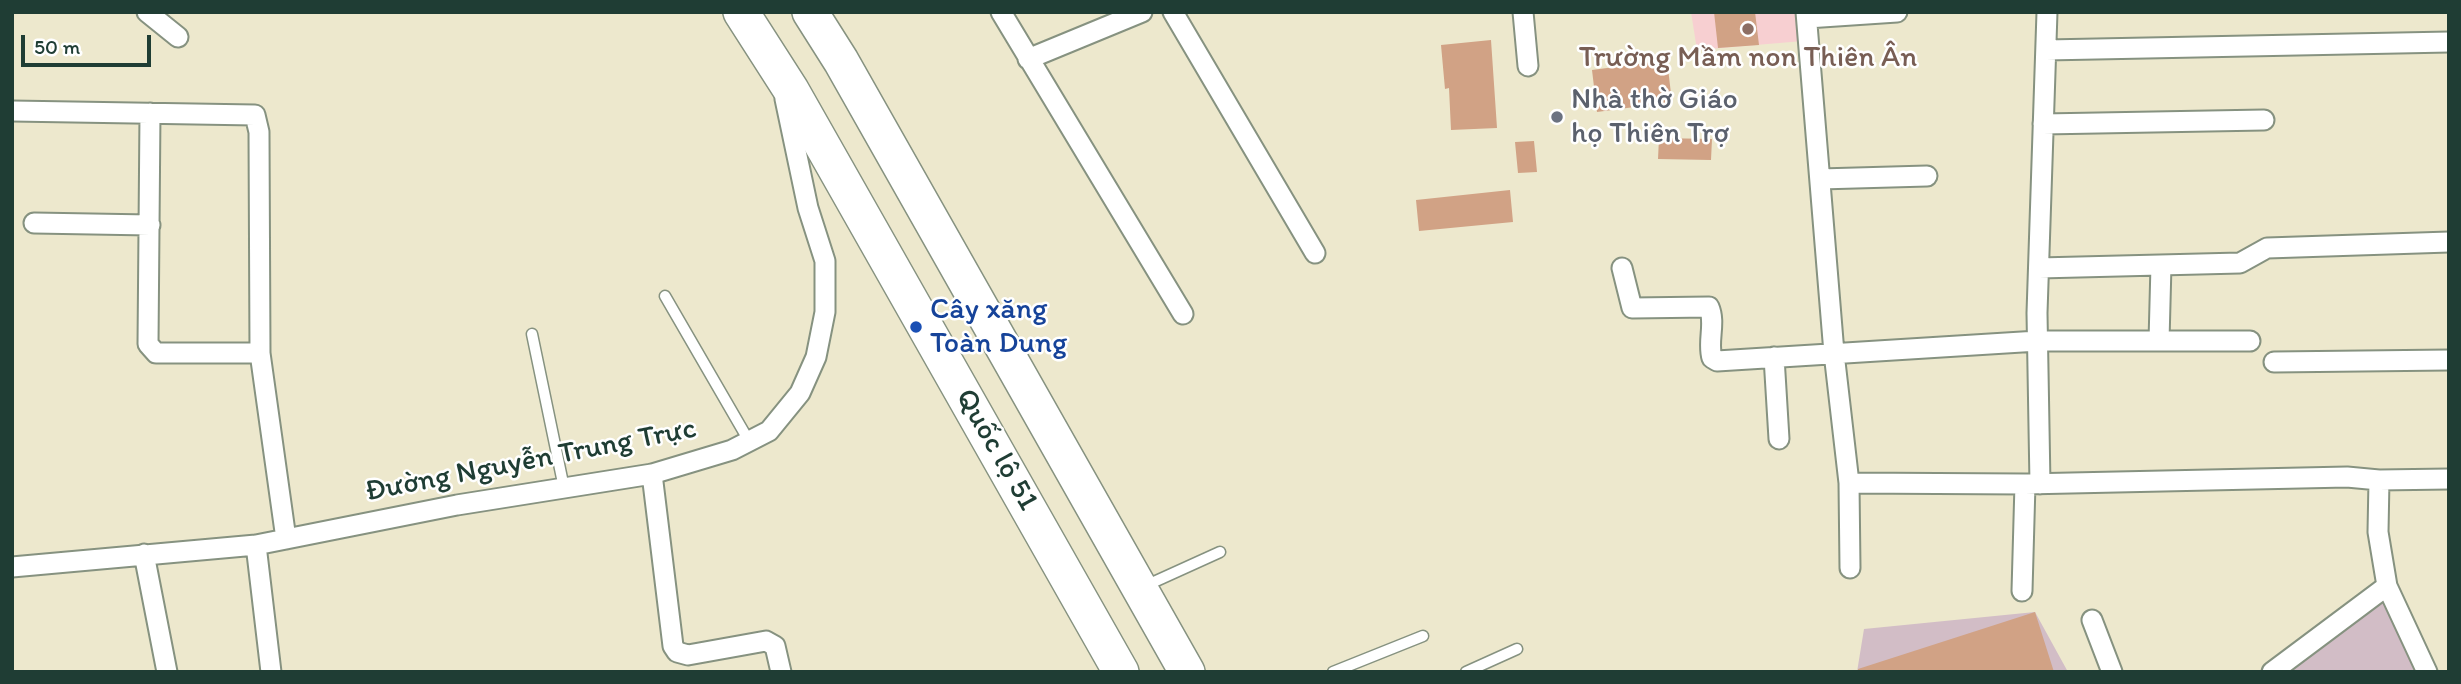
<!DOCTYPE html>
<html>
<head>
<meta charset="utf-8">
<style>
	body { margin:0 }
	#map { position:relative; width:2461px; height:684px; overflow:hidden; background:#ede8cd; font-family:Itim,sans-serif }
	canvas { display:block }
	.frame { position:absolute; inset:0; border:14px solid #1f3d34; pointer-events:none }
	.scale { position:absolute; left:21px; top:35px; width:130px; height:32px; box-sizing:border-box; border:4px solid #1f3d34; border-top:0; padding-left:9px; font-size:21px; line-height:24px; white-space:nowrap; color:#1f3d34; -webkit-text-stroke:5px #fff; paint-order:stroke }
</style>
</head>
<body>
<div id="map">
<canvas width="2461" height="684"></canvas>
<div class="frame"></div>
<div class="scale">50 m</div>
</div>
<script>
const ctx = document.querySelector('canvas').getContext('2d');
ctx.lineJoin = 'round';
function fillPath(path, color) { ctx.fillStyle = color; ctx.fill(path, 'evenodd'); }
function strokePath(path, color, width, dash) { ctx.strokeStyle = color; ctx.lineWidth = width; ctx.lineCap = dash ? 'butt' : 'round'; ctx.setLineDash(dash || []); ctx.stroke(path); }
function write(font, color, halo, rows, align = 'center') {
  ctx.font = font + ' Itim,sans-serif'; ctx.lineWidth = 5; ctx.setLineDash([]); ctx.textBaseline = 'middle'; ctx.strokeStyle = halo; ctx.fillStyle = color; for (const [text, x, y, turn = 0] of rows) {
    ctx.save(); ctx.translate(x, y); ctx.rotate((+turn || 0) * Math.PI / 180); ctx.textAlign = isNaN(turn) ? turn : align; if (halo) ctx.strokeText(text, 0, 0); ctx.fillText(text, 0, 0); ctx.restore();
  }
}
fillPath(new Path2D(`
	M1691 12H1800L1803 41 1697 50Z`), '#f7cfd1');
fillPath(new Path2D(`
	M2384 596 2420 672H2282Z
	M2035 612 2068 672H1857L1864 629Z`), '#d2bdc6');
fillPath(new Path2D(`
	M1714 12H1755L1759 45 1718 48Z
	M1491 40 1497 128 1451 130 1449 88 1445 89 1441 45Z
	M1667 60 1672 102 1597 112 1592 70Z
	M1659 138 1712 139 1711 160 1658 159Z
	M1534 141 1537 172 1518 173 1515 142Z
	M1510 190 1513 222 1419 231 1416 200Z
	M2035 612 2054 672H1858V669Z`), '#d1a285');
const lane = new Path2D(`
	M665 296 749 441
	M532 334 564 488
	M1145 586 1220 552
	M1333 672 1423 636
	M1466 672 1517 649`);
const street = new Path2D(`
	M147 12 178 37
	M1001 12 1183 314
	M1173 12 1315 253
	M1523 12 1528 66
	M1806 12 1834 353 1849 483 2025 484 2347 477 2379 480 2378 532 2387 586
	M1807 18 1897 12
	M2046 50 2449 42
	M1028 59 1142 12
	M12 111 255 115 259 132 260 353 286 539
	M150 113 148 344 156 353H260
	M2043 124 2264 120
	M1820 179 1927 176
	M34 223 150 225
	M1622 268 1632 308 1709 307C1716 323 1707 342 1712 358L1717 361 2038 341H2250
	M2039 268 2240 263 2267 248 2449 242
	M2159 341 2161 265
	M1774 357 1779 439
	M2274 362 2449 360
	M652 474 673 646 677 652 688 655 766 641 775 646 781 672
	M2379 480 2449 479
	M1849 483 1850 568
	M2040 484 2037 313 2047 12
	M256 545 271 672
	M144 554 167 672
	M12 567 256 545 457 505 652 474 732 450 769 431 800 393 816 357 825 312V261L808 208 785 99
	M2022 591 2025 484
	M2092 620 2112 672
	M2272 672 2387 586 2427 672`);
const highway = new Path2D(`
	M741 12 791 90 1121 672
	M810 12 841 61 1187 672`);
strokePath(lane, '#869280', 13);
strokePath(street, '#869280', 23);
strokePath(highway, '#869280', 38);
strokePath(lane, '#fff', 10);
strokePath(street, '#fff', 19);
strokePath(highway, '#fff', 35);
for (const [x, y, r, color] of [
	[1748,29,7,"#8d6e63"],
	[1557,117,7,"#6b7280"],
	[916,327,7,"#1a4fb4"]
]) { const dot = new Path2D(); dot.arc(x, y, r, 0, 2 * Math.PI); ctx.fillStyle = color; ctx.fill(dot); strokePath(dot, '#fff', 2.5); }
write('30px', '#785e54', '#fff', [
	["Trường Mầm non Thiên Ân",1748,58]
]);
write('30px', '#5b616d', '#fff', [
	["Nhà thờ Giáo",1571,100],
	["họ Thiên Trợ",1571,134]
], 'left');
write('30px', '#164399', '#fff', [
	["Cây xăng",930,310],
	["Toàn Dung",930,344]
], 'left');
write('30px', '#1f3d34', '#fff', [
	["Quốc lộ 51",996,450,60],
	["Đường Nguyễn Trung Trực",531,461,-11]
]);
</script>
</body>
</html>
